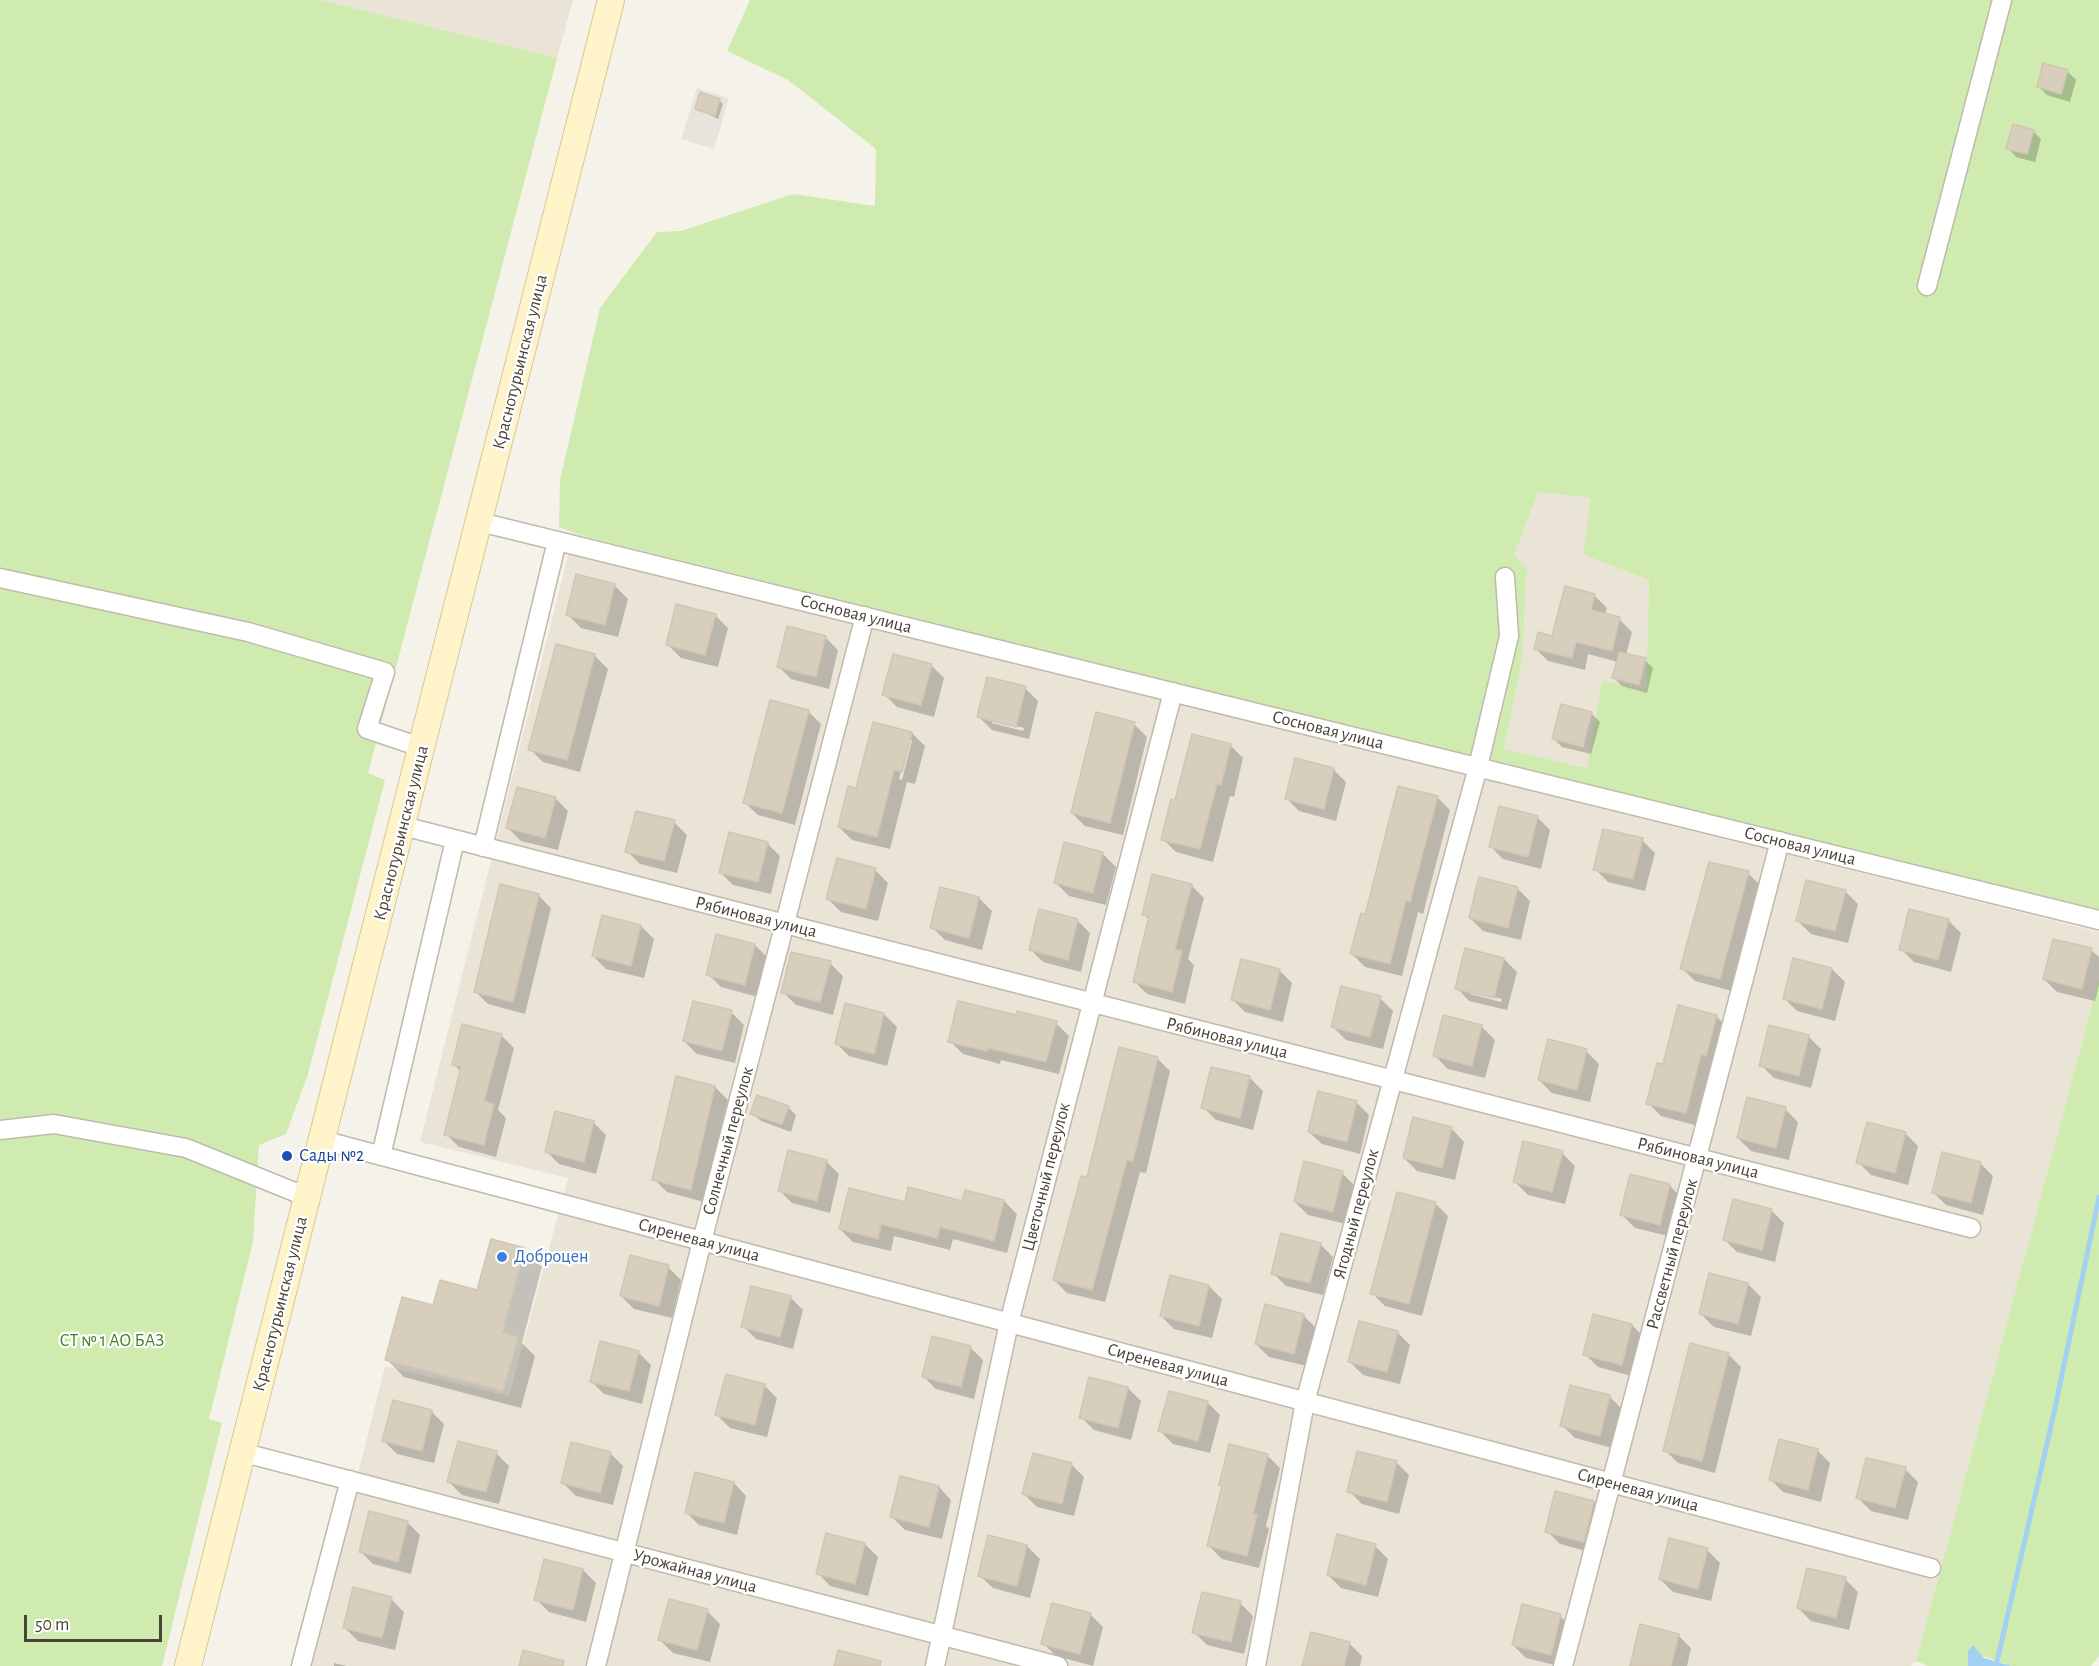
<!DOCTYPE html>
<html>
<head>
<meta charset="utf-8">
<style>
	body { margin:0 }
	#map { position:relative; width:2099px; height:1666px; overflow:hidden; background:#f5f2e9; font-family:"Alegreya Sans",sans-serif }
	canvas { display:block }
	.scale { position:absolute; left:24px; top:1615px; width:138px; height:27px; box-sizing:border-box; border:3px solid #494236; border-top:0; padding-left:8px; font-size:18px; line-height:21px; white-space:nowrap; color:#494236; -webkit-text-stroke:4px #fff; paint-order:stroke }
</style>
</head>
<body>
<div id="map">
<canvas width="2099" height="1666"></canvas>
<div class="scale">50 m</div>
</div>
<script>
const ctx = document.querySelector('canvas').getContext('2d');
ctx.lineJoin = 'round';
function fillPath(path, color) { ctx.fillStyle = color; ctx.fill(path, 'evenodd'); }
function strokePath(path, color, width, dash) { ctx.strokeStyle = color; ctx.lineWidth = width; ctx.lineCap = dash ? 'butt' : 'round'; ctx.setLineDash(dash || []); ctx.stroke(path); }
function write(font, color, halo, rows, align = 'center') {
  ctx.font = font + ' "Alegreya Sans",sans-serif'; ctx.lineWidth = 4.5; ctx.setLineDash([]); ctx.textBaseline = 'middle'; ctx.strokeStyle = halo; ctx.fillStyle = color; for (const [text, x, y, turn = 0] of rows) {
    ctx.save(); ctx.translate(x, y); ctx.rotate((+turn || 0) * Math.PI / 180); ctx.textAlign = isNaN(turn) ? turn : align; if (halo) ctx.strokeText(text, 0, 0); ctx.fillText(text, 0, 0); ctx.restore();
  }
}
fillPath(new Path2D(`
	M321 0H573L557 58Z
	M1538 492 1592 498 1583 553 1649 580 1646 692 1602 680 1587 768 1504 749 1522 661 1527 569 1513 555Z
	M569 552 2099 932V980L1916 1661 1911 1666H310L385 1366 509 1396 568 1178 420 1142Z`), '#e9e4d6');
fillPath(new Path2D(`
	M697 88 729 98 714 149 681 139Z`), '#e8e3dd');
fillPath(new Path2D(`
	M0 0H321L557 58 368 773 385 780 308 1074 286 1134 259 1145 253 1242 209 1419 222 1423 162 1666H0Z
	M750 0H2099V912L579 535 559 527 560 480 600 308 657 232 681 231 793 194 875 206 876 149 788 80 727 51ZM1538 492 1591 498 1583 554 1649 580 1646 691 1602 680 1587 768 1504 749 1522 661 1527 568 1514 555Z
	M2099 980V1656L2091 1666H2012L1968 1651V1666H1929L1916 1661Z`), '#cfebaf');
fillPath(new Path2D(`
	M1973 1645 1984 1658 2012 1666H1968V1651Z`), '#a2d1f4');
fillPath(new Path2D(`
	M2044 65 2068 72 2076 80 2070 102 2047 95 2038 86Z
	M719 100 723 104 718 119 697 109Z
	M2033 131 2041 139 2035 162 2016 157 2008 148Z
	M577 576 615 586 628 599 618 637 581 628 568 615Z
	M1594 595 1607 608 1605 615 1619 619 1632 632 1626 655 1645 660 1653 668 1647 693 1622 686 1614 678 1618 662 1588 654 1585 670 1548 661 1535 648 1554 638Z
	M715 615 728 628 718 667 681 658 668 645Z
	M825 637 838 650 829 689 791 679 778 666Z
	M557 646 595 656 608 669 580 772 543 762 530 749Z
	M931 665 944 678 934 717 897 707 884 694Z
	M1025 688 1038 701 1029 739 992 730 979 717ZM992 720 1024 728 1023 731 992 723Z
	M808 711 821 724 795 825 758 815 745 803Z
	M1591 713 1600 722 1591 754 1562 747 1553 738Z
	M1134 724 1147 737 1123 835 1085 826 1072 813Z
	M912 733 925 746 915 784 907 782 890 849 852 840 839 827ZM909 740H912L902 780 899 779Z
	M1230 745 1243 758 1234 797 1230 796 1213 862 1176 852 1163 839 1177 802Z
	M1333 769 1346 782 1336 821 1299 811 1286 798Z
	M1437 797 1450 810 1423 914 1418 912 1402 976 1365 967 1352 954 1366 916Z
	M555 798 568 811 558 850 521 841 508 828Z
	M1537 817 1550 830 1541 869 1503 859 1490 846Z
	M674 822 687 835 677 873 640 864 627 851Z
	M1642 840 1655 853 1645 891 1608 882 1595 869Z
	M767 843 780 856 771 894 733 885 720 872Z
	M1065 844 1103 854 1116 867 1106 905 1069 896 1056 883Z
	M875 870 888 883 878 921 841 912 828 899Z
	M1748 873 1761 886 1732 991 1695 981 1682 968Z
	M1191 885 1204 898 1188 959 1194 965 1185 1004 1147 994 1134 981 1149 920 1144 914Z
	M1517 888 1530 901 1521 940 1483 931 1470 918Z
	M1845 891 1858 904 1848 943 1811 934 1798 921Z
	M538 895 551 908 525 1014 488 1004 475 991Z
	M979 898 992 911 982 950 945 940 932 927Z
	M1077 920 1090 933 1081 972 1043 962 1030 949Z
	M1948 920 1961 933 1951 972 1914 962 1901 949Z
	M641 926 654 939 644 978 606 969 593 956Z
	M755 945 768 958 758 997 721 987 708 974Z
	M2091 950 2099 957V984L2095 1001 2057 992 2044 979Z
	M1504 959 1517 972 1507 1010 1469 1001 1457 988ZM1470 991 1502 999 1501 1002 1470 994Z
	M830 963 843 976 833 1015 796 1005 783 992Z
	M1832 969 1845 982 1835 1021 1797 1011 1784 998Z
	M1279 970 1292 983 1283 1022 1245 1012 1232 999Z
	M1380 998 1393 1011 1383 1049 1346 1040 1333 1027Z
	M731 1012 744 1025 735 1063 697 1054 684 1041Z
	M884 1014 897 1027 887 1066 849 1056 836 1043Z
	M1716 1016 1729 1029 1698 1126 1661 1116 1648 1103 1664 1066Z
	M1018 1017 1056 1023 1069 1036 1059 1074 1001 1060 1000 1064 963 1054 950 1041Z
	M1444 1017 1482 1027 1495 1040 1485 1078 1448 1069 1435 1056Z
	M501 1035 514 1048 498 1110 506 1118 496 1157 459 1147 446 1134 461 1072 454 1065Z
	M1808 1036 1821 1049 1811 1088 1774 1078 1761 1065Z
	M1586 1051 1599 1064 1590 1102 1552 1093 1539 1080Z
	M1157 1058 1170 1071 1146 1173 1140 1172 1105 1302 1067 1293 1054 1280Z
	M1212 1068 1250 1078 1263 1091 1253 1130 1216 1120 1203 1107Z
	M715 1087 728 1100 704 1202 667 1192 654 1179Z
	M1356 1102 1369 1115 1360 1154 1322 1144 1309 1132Z
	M788 1107 796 1115 791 1132 761 1121 752 1113Z
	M1785 1109 1798 1122 1789 1160 1751 1151 1738 1138Z
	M593 1122 606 1135 596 1174 559 1164 546 1151Z
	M1452 1129 1464 1142 1455 1180 1417 1171 1404 1158Z
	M1905 1133 1918 1146 1908 1185 1871 1175 1858 1162Z
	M1562 1153 1575 1166 1565 1204 1528 1195 1515 1182Z
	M826 1161 839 1174 830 1213 792 1203 779 1190Z
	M1980 1163 1993 1176 1983 1215 1946 1205 1933 1192Z
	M1342 1173 1355 1186 1346 1224 1308 1215 1295 1202Z
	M1669 1185 1682 1198 1672 1237 1635 1228 1622 1215Z
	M1004 1201 1017 1214 1007 1253 953 1239 950 1250 894 1236 891 1251 853 1242 840 1229 906 1204Z
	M1435 1203 1448 1216 1422 1316 1385 1306 1372 1293Z
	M1771 1210 1784 1223 1775 1262 1737 1252 1724 1239Z
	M1320 1244 1333 1257 1323 1295 1286 1286 1273 1273Z
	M524 1250 542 1267 522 1343 535 1356 521 1408 404 1377 387 1360 434 1307 478 1292Z
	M668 1267 681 1280 672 1318 634 1309 621 1296Z
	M1748 1284 1761 1297 1751 1336 1714 1327 1701 1314Z
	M1209 1286 1222 1299 1212 1338 1174 1329 1161 1316Z
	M790 1297 803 1310 793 1349 756 1339 743 1326Z
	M1303 1315 1316 1328 1307 1366 1269 1357 1256 1344Z
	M1632 1325 1645 1338 1635 1377 1598 1367 1585 1354Z
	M1397 1332 1410 1345 1400 1384 1363 1375 1350 1362Z
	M970 1347 983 1360 974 1399 936 1389 923 1376Z
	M638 1352 651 1365 642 1404 604 1394 591 1381Z
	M1728 1354 1741 1367 1715 1473 1678 1463 1665 1450Z
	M764 1385 777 1398 767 1437 730 1428 717 1415Z
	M1128 1388 1141 1401 1131 1440 1094 1430 1081 1417Z
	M1609 1396 1622 1409 1612 1448 1575 1438 1562 1425Z
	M1207 1402 1220 1415 1210 1453 1173 1444 1160 1431Z
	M431 1411 444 1424 434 1463 397 1454 384 1441Z
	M1817 1450 1830 1463 1821 1502 1783 1492 1770 1479Z
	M496 1453 509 1466 499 1504 462 1495 449 1482Z
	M610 1453 623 1466 613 1505 576 1496 563 1483Z
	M1267 1455 1280 1468 1266 1526 1269 1529 1259 1568 1222 1559 1209 1546 1223 1488 1220 1485Z
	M1396 1462 1409 1475 1399 1514 1362 1504 1349 1491Z
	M1071 1464 1084 1477 1074 1516 1037 1507 1024 1494Z
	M1905 1469 1918 1482 1908 1520 1871 1511 1858 1498Z
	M734 1483 746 1496 737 1535 699 1525 686 1512Z
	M939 1487 951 1500 942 1539 905 1530 892 1517Z
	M1594 1502 1607 1515 1597 1554 1560 1544 1547 1531Z
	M407 1522 420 1535 411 1574 373 1564 360 1551Z
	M865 1544 878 1557 868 1596 830 1586 818 1573Z
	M1027 1546 1040 1559 1030 1598 993 1588 980 1576Z
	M1375 1546 1388 1559 1378 1597 1341 1588 1328 1575Z
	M1707 1550 1720 1563 1711 1601 1673 1592 1660 1579Z
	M583 1570 596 1583 586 1622 549 1612 536 1599Z
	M1845 1579 1858 1592 1849 1630 1811 1621 1798 1608Z
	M391 1599 404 1612 395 1650 358 1641 345 1628Z
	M1240 1603 1253 1616 1244 1654 1207 1645 1194 1632Z
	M707 1611 720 1624 710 1662 673 1653 660 1640Z
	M1090 1614 1103 1627 1093 1666 1056 1656 1043 1643Z
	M1560 1616 1573 1629 1559 1666 1526 1658 1513 1645Z
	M1678 1635 1691 1648 1687 1666H1634Z
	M1349 1643 1362 1656 1360 1666H1304Z
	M334 1663 347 1666H334Z`), '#0003');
strokePath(new Path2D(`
	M1996 1666 2054 1413 2099 1197`), '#a2d1f4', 5);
const building = new Path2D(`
	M2043 63 2068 70 2061 94 2037 87Z
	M700 92 720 99 715 116 695 109Z
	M2013 124 2034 130 2027 154 2006 149Z
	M576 574 615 584 605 625 566 615Z
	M1565 586 1595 594 1591 610 1620 617 1612 651 1576 642 1572 658 1534 649 1538 632 1552 636Z
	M676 604 716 614 705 655 666 645Z
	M787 626 826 636 816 677 777 667Z
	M556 644 595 654 567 760 528 750Z
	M1619 652 1646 658 1639 685 1612 678Z
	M893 654 932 664 921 705 882 695Z
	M987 677 1026 686 1016 727 977 717Z
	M770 700 809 710 782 813 743 803Z
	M1561 704 1592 712 1583 747 1552 739Z
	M1096 712 1135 722 1110 823 1071 813Z
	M873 722 912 732 902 772 894 770 877 837 838 827 848 786 856 788Z
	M1192 734 1231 744 1221 785 1217 784 1200 849 1161 840 1171 799 1175 800Z
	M1295 758 1334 768 1324 809 1285 799Z
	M1398 786 1438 796 1410 902 1406 900 1390 964 1350 954 1361 913 1365 915Z
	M517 787 556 797 545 838 506 828Z
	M1499 806 1538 816 1528 857 1489 847Z
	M636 811 675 820 664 861 625 852Z
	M1603 829 1643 838 1633 879 1593 870Z
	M729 832 768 842 758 882 719 873Z
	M1064 842 1103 852 1093 893 1054 883Z
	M837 858 876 868 866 909 826 899Z
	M1709 862 1749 871 1720 979 1680 969Z
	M1152 874 1192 884 1175 949 1182 951 1172 992 1133 982 1149 916 1142 915Z
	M1479 877 1518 887 1508 928 1469 918Z
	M1806 880 1846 890 1835 931 1796 921Z
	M500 884 539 894 513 1002 474 992Z
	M940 887 979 897 969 938 930 928Z
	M1039 909 1078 919 1068 960 1029 950Z
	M1909 909 1949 919 1938 960 1899 950Z
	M602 915 641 925 631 966 592 956Z
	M716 934 755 944 745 985 706 975Z
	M2053 939 2092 948 2082 989 2043 979Z
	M1465 948 1504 958 1494 998 1455 989Z
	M791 952 831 961 820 1002 781 993Z
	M1793 958 1832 968 1822 1009 1783 999Z
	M1241 959 1280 969 1270 1010 1231 1000Z
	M1341 986 1381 996 1370 1037 1331 1027Z
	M693 1001 732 1010 722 1051 683 1041Z
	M958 1001 1016 1015 1017 1011 1057 1021 1046 1062 988 1048 987 1051 948 1042Z
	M845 1003 884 1013 874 1054 835 1044Z
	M1678 1005 1717 1015 1706 1056 1701 1054 1686 1113 1646 1104 1657 1063 1663 1064Z
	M1443 1015 1482 1025 1472 1066 1433 1056Z
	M462 1024 502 1034 484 1101 494 1104 484 1145 444 1135 461 1067 452 1065Z
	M1769 1025 1809 1035 1799 1076 1759 1066Z
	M1548 1039 1587 1049 1577 1090 1538 1080Z
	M1119 1047 1158 1057 1133 1161 1127 1160 1092 1290 1053 1280 1081 1176 1087 1177Z
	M1211 1067 1250 1076 1240 1118 1201 1108Z
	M676 1076 715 1086 691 1190 652 1180Z
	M1318 1091 1357 1101 1347 1142 1308 1132Z
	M757 1095 789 1106 782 1124 750 1114Z
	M1747 1097 1786 1107 1776 1148 1737 1138Z
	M555 1111 594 1121 584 1162 545 1152Z
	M1413 1117 1452 1127 1442 1168 1403 1158Z
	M1867 1122 1906 1132 1895 1173 1856 1163Z
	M1523 1141 1563 1151 1552 1192 1513 1182Z
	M788 1150 827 1160 817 1201 778 1191Z
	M1942 1152 1981 1162 1971 1203 1932 1193Z
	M1304 1161 1343 1171 1333 1212 1294 1202Z
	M1630 1174 1670 1184 1660 1225 1620 1215Z
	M908 1187 962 1201 965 1190 1004 1200 994 1241 940 1227 937 1238 881 1224 878 1239 839 1229 849 1188 905 1202Z
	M1397 1192 1436 1202 1409 1304 1370 1294Z
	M1733 1199 1772 1209 1762 1250 1723 1240Z
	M1281 1233 1321 1243 1310 1283 1271 1274Z
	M491 1239 525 1248 502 1333 518 1337 503 1391 385 1360 402 1297 433 1305 440 1280 477 1290Z
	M630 1255 669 1265 659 1306 620 1296Z
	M1709 1273 1748 1283 1738 1324 1699 1314Z
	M1170 1275 1209 1285 1199 1326 1160 1316Z
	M751 1286 791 1296 780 1337 741 1327Z
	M1265 1304 1304 1314 1294 1354 1255 1344Z
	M1593 1314 1632 1324 1622 1365 1583 1355Z
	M1359 1321 1398 1331 1387 1372 1348 1362Z
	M932 1336 971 1346 961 1387 922 1377Z
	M600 1341 639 1351 629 1391 590 1382Z
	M1690 1343 1729 1353 1702 1461 1663 1451Z
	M726 1374 765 1384 755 1425 715 1415Z
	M1089 1377 1128 1387 1118 1428 1079 1418Z
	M1570 1385 1610 1395 1600 1436 1560 1426Z
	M1169 1391 1208 1401 1198 1441 1158 1431Z
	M393 1400 432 1410 422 1451 382 1441Z
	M1779 1439 1818 1449 1808 1490 1769 1480Z
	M458 1441 497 1451 486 1492 447 1482Z
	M571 1442 611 1452 600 1493 561 1483Z
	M1229 1444 1268 1454 1253 1514 1257 1515 1247 1556 1207 1546 1222 1486 1219 1485Z
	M1357 1451 1397 1461 1387 1502 1347 1492Z
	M1033 1453 1072 1463 1062 1504 1022 1494Z
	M1866 1458 1906 1467 1895 1508 1856 1498Z
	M695 1472 734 1482 724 1523 685 1513Z
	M900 1476 939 1486 929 1527 890 1517Z
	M1555 1491 1594 1501 1584 1542 1545 1532Z
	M369 1511 408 1521 398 1562 359 1552Z
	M826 1533 865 1543 855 1584 816 1574Z
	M1337 1534 1376 1544 1366 1585 1327 1575Z
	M988 1535 1027 1545 1017 1586 978 1576Z
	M1669 1538 1708 1548 1698 1589 1659 1579Z
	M544 1559 583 1569 573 1610 534 1600Z
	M1807 1568 1846 1577 1836 1618 1797 1608Z
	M353 1587 392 1597 382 1638 343 1628Z
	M1202 1592 1241 1601 1231 1642 1192 1633Z
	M669 1599 708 1609 697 1650 658 1640Z
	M1052 1603 1091 1613 1080 1654 1041 1644Z
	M1522 1604 1561 1614 1551 1655 1512 1645Z
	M1640 1624 1679 1634 1671 1666H1630Z
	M1311 1632 1350 1642 1344 1666H1302Z
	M523 1650 564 1661 563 1666H519Z
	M838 1650 881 1661 880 1666H834Z`);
fillPath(building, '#d7cebd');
strokePath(building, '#d3c6b0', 1.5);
const minor = new Path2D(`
	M1927 286 2002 0
	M480 522 2099 920
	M0 578 248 632 385 672 367 729 423 748
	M403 826 1971 1228
	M483 847 557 541
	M0 1130 54 1124 186 1148 307 1197
	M322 1140 1931 1568
	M381 1156 455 840
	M241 1452 1058 1666
	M301 1666 350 1480
	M596 1666 702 1241 865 616
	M935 1666 1009 1323 1173 692
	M1256 1666 1305 1402 1478 767 1509 636 1505 577
	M1563 1666 1780 841`);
const secondary = new Path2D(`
	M188 1666 611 0`);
strokePath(minor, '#c1baaa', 21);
strokePath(secondary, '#d7c796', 28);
strokePath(minor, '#fff', 18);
strokePath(secondary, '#fff3c9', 26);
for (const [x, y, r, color] of [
	[287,1156,6,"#1a4fb4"],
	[502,1257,6,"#3f7fe0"]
]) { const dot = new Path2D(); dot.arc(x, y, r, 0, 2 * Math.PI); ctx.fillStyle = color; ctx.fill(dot); strokePath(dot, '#fff', 2); }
write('18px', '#494236', '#fff', [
	["Краснотурьинская улица",520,362,-76],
	["Сосновая улица",856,614,14],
	["Сосновая улица",1328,730,14],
	["Краснотурьинская улица",401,833,-76],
	["Сосновая улица",1800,846,14],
	["Рябиновая улица",756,917,14],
	["Рябиновая улица",1227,1038,14],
	["Солнечный переулок",728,1141,-75],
	["Рябиновая улица",1698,1158,14],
	["Цветочный переулок",1046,1177,-76],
	["Ягодный переулок",1356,1214,-75],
	["Сиреневая улица",699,1240,15],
	["Рассветный переулок",1672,1254,-75],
	["Краснотурьинская улица",280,1304,-76],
	["Сиреневая улица",1168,1365,15],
	["Сиреневая улица",1638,1490,15],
	["Урожайная улица",695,1571,15]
]);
write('18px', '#164399', '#fff', [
	["Сады №2",299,1156]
], 'left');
write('18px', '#366cbe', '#fff', [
	["Доброцен",514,1257]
], 'left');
write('18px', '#457f26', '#fff', [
	["СТ № 1 АО БАЗ",112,1341]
]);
</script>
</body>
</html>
